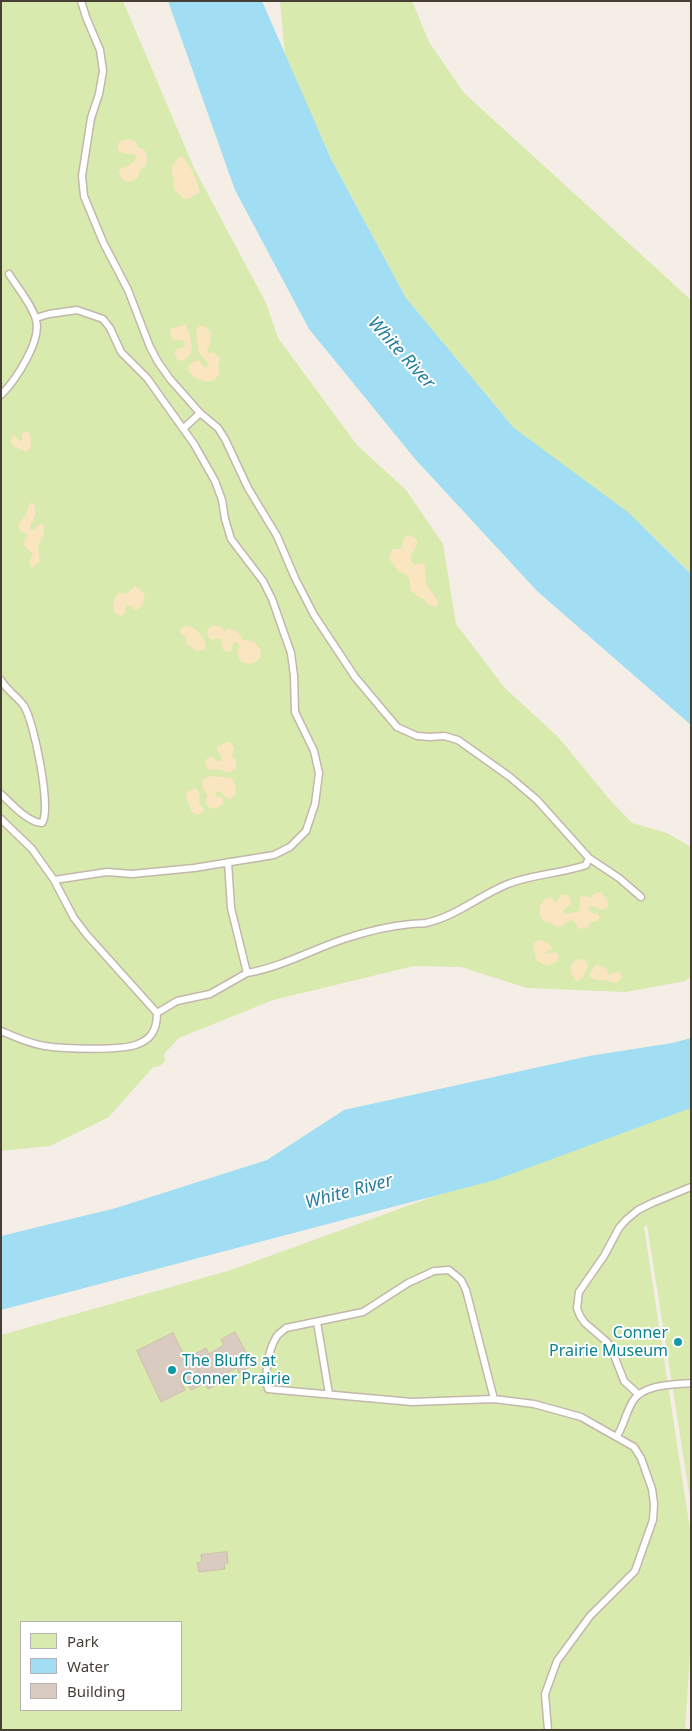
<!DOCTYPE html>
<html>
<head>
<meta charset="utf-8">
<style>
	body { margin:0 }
	#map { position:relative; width:692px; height:1731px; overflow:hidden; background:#f4eee7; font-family:"Noto Sans",sans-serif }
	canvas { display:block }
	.frame { position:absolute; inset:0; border:2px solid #473e35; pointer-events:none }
	.legend { position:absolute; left:20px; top:1621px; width:162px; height:90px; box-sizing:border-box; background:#fff; border:1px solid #b5b2ae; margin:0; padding:6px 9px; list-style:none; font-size:15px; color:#473e35 }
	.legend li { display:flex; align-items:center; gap:10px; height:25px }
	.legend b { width:25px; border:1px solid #b5b2ae }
</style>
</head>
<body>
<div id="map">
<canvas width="692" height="1731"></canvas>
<div class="frame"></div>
<ul class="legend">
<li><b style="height:14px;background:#d8eaae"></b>Park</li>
<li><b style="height:14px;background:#a1def3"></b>Water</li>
<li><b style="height:14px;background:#d9cbbf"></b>Building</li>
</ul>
</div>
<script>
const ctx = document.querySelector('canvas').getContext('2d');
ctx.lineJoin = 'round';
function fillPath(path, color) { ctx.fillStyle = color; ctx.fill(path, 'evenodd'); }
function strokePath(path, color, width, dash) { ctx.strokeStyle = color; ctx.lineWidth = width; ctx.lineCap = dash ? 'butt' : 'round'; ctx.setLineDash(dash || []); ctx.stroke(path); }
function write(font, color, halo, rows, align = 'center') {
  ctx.font = font + ' "Noto Sans",sans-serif'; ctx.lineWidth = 4; ctx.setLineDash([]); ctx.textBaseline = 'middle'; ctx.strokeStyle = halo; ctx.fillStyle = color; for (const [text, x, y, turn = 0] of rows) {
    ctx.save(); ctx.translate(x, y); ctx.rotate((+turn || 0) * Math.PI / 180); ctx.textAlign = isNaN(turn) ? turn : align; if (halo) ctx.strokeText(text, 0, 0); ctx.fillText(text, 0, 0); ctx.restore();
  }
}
fillPath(new Path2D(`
	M1 1H123L194 168 266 303 278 338 357 445 406 490 443 544 456 624 504 687 559 738 610 800 632 823 667 833 691 847V977L685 981 626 992 527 988 461 967 414 966 273 1000 179 1038 164 1054 165 1061 160 1066 153 1067 109 1117 50 1146 1 1151Z
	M280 1H412L429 42 464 93 691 300V574L646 529 514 428 406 298 331 159 285 56Z
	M691 1103V1505L647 1225 644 1227 691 1536V1640L685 1730H1V1335L231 1270ZM21 1622H181V1710H21Z`), '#d8eaae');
fillPath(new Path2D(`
	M130 139 137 143 138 148 144 149C147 155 149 162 144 168L140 170 138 178 129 182C123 181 119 177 119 170L134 162 136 157 134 154H124L118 150V145L120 141Z
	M180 157H183L193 172 200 191 199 193 187 199H184L174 189 173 181 174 178C169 170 171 163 180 157Z
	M184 323 186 324C190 335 199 359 180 361L177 359 174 352 177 349 184 347 186 343 181 340H174L171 338 170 331 172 328 182 326Z
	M199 326H204L211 332 210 344 207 350 208 353 214 352 220 359 218 367 220 374C219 374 215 379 214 380 206 385 191 377 188 370 188 364 193 361 199 360L205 368 209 365C207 360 201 358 199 352 198 349 196 334 196 331Z
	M24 431 29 433C32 440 33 448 26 452L13 446 10 440 14 435 20 441H22V433Z
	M30 503H33C39 512 33 519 30 527L31 530H33L41 523 43 525 44 534 38 548 40 562 32 568 29 561 33 554 23 545 27 537V534L21 532 18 525 26 514Z
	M410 535 417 540V544C414 552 406 556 414 565L422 563 424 564C427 571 424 578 427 585 430 591 436 595 438 603L436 607 427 604 425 599 420 598 410 590V580L405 574 399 572 389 559 391 552 394 549H400L402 548C404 540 400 538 410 535Z
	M134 587 139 588 145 595 142 605 137 610H134L132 606 127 605 125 607 126 612 122 616 116 614C111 606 114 601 118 593L127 594Z
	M212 625 222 627 225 632 227 629C235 629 240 633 243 640 270 640 264 673 240 661L237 651 240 646 237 642 233 643 231 651 227 652 223 650 221 640 220 638 212 640 209 638 207 630Z
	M185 626C197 627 204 636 206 647L203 650 197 651 187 644 186 637 181 634C179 630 181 628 185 626Z
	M226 742H230L234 748 232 756 236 759V769C226 776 224 769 215 769 212 770 209 770 207 769L205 761 209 757 212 756 217 761H221L222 757 217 751V747Z
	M213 776 231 778 234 780 236 793 231 799H228L220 791 216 792 215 796 223 798V804L219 807 210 809 205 802 208 796C201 786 198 778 213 776Z
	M194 788C204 793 197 797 200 804 201 806 203 808 204 810L200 814H195L191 811 189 803 186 798V793Z
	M601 892 607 900 608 907 602 910 593 906 589 907V912L598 914 600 917 598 921 589 923V927L585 929 578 928 574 921 570 920 564 925 556 927 551 923 545 922C536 914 538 899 551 897L554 902 556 903 560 896C567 892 571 896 571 904L563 910 564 913 568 914 578 911 580 906V898L584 895 590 898 595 893Z
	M541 940 551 945 552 949 545 952V954L555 952 559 955 558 961 547 966 536 960 533 945 535 942Z
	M578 959 585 960 588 966 583 978 577 981C569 974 567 965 578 959Z
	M597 964 608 970 607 975 616 972 621 973V979L616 983C612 983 608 980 605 980 598 980 596 981 590 977L589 974Z`), '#fae5c1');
fillPath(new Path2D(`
	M168 1H262L331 159 406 298 514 428 629 513 691 574V725L537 591 416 460 309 329 235 190Z
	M691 1038V1108L495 1180 1 1310V1236L116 1208 267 1160 344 1110 589 1056 672 1043Z`), '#a1def3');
const building = new Path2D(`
	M235 1332 253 1365 239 1373 237 1368 218 1377 221 1382 208 1389 191 1356 206 1348 209 1354 224 1345 221 1340Z
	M173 1333 187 1361 192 1359 205 1383 191 1390 186 1380 181 1382 185 1390 161 1402 137 1351Z
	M227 1552 228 1563H224L225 1569 199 1572 197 1563 202 1562 201 1555Z`);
fillPath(building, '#d9cbbf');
strokePath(building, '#d1beaf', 1);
const service = new Path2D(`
	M81 1 86 17 100 50 103 71 99 94 91 118 82 176 84 196 103 242 128 290 150 347 158 362 170 379 200 413 183 429
	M1 395C15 381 42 341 36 320 33 306 17 287 9 274
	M200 413 218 428 225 439 248 488 277 536 295 578 314 615 355 677 397 727 417 736 430 737 444 736 458 740 510 777 537 800 589 858 619 878 641 897
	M1 680C7 691 18 697 24 706 34 721 52 810 42 823 27 822 12 804 1 794
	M1 819 32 849 54 880 107 872 132 874 194 868 274 855 290 847 306 831 315 804 319 773 314 751 295 712 294 676 291 653 272 599 263 581 231 539 225 519 222 500 215 481 194 444 147 378 121 352 110 328 103 319 77 310 49 314 36 318
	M228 862 231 908 247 973C282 967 311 950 344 939 365 932 389 926 411 924 416 923 421 924 426 923 457 916 480 895 508 884 533 874 560 874 586 865L589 858
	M54 880 74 918 87 935 157 1013
	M1 1031C15 1037 30 1044 45 1046 64 1049 122 1051 138 1044 143 1042 148 1039 151 1035 156 1029 157 1021 157 1013L177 1001 210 994 247 973
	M317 1322 329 1394
	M638 1394 624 1381 612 1350 607 1342 585 1323 580 1316 577 1308 579 1292 604 1256 619 1228 626 1220 638 1210 652 1203 691 1187
	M494 1399 466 1290 461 1280 449 1270 434 1271 408 1283 363 1312 286 1328C283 1331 279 1333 277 1336 268 1350 264 1374 268 1389L412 1402 494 1399 534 1404 581 1417 634 1447 641 1458 652 1489 654 1504 653 1520 635 1571 590 1616 557 1661 545 1694 548 1730
	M617 1436C624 1425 626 1412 633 1401 643 1384 673 1385 691 1383`);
strokePath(service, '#c3b7ac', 9);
strokePath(service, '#fff', 6);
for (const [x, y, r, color] of [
	[678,1342,5,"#0f9aa8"],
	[172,1370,5,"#0f9aa8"]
]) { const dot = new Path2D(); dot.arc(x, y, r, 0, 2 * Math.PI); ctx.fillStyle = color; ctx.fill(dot); strokePath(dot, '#fff', 2); }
write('16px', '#0d838f', '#fff', [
	["Conner",668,1333],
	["Prairie Museum",668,1351],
	["The Bluffs at",182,1361,"left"],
	["Conner Prairie",182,1379,"left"]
], 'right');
write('italic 18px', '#267f9f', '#fff', [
	["White River",401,353,48],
	["White River",349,1192,-15]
]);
</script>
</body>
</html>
